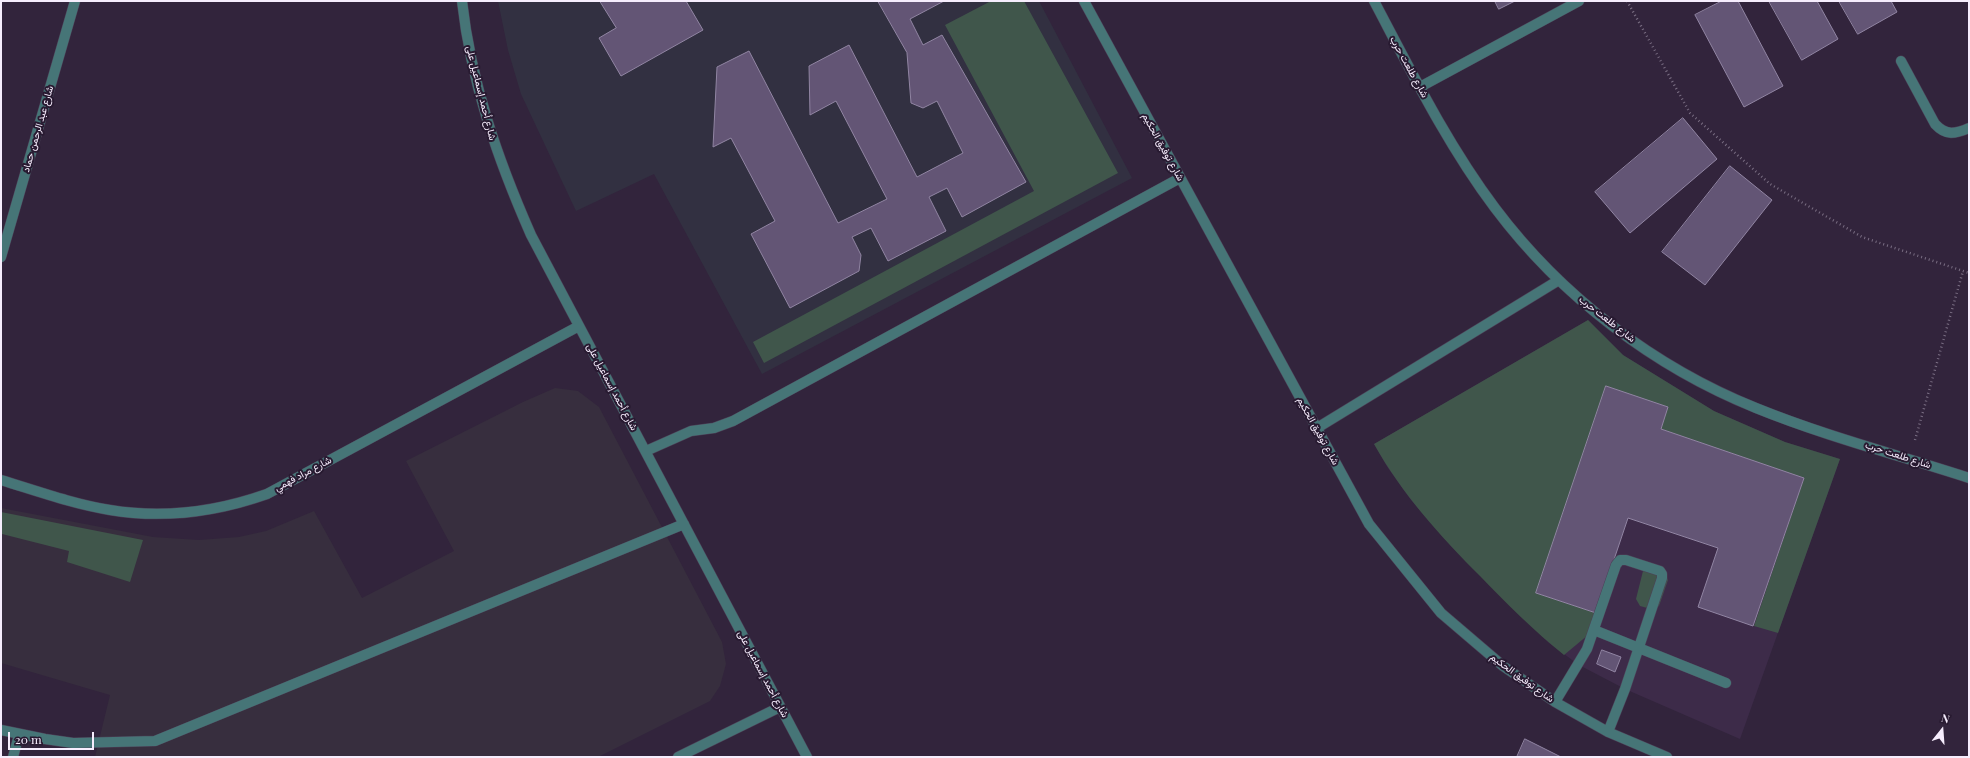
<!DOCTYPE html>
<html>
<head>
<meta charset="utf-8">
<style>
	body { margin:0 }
	#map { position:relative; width:1970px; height:758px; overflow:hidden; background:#32243c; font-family:"Playfair Display",serif }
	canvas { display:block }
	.frame { position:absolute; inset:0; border:2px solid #f6edfd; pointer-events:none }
	.north { position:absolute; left:1922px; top:710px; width:40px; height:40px; -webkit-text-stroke:3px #281a31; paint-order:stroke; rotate:17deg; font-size:11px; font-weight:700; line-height:16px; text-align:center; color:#f6edfd }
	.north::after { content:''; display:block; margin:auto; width:14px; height:18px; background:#f6edfd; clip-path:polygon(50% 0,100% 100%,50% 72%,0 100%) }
	.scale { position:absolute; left:8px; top:732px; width:86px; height:18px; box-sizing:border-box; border:2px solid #f6edfd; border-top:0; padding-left:5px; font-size:12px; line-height:14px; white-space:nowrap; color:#f6edfd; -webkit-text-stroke:3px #281a31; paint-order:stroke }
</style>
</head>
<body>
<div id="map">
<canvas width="1970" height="758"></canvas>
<div class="frame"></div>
<div class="north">N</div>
<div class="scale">20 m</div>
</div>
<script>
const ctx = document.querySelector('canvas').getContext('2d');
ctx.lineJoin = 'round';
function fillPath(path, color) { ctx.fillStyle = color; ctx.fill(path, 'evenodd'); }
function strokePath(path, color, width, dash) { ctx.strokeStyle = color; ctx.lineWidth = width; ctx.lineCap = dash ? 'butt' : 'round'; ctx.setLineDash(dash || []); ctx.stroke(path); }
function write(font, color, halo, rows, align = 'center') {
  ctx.font = font + ' "Playfair Display",Vazirmatn,serif'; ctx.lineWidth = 4; ctx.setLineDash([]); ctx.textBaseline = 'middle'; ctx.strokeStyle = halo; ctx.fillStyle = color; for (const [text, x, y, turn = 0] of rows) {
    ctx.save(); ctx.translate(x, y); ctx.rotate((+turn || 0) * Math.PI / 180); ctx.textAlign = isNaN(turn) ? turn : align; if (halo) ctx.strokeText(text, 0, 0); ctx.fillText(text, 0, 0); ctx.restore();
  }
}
fillPath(new Path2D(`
	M555 388 578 391 599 407 722 642 726 664 720 686 710 701 598 757H95L110 695 1 663V508L153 537 199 540 239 537 266 531 314 511 362 598 454 551 406 461 523 402Z`), '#372e3e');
fillPath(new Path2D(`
	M1588 320 1623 355 1714 411 1785 442 1840 459 1740 739 1625 689 1579 665 1549 643 1451 546 1411 500 1388 468 1374 444Z`), '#3d2b49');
fillPath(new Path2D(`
	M498 1H1039L1132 178 762 374 654 174 576 211 521 94 508 50Z`), '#323041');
fillPath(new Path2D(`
	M991 1H1024L1118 173 764 363 753 342 1034 191 945 25Z
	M1588 320 1623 355 1714 411 1785 442 1840 459 1778 633 1754 626 1804 478 1661 429 1668 407 1606 387 1537 593 1596 613 1588 635 1564 655C1534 631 1507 604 1480 576 1440 536 1402 494 1374 444Z
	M1 512 143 540 130 582 67 562 69 551 2 534 1 539Z
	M1650 568 1664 572 1668 580 1659 606 1651 609 1640 606 1636 599 1643 571Z`), '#40564b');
const building = new Path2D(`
	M600 1H686L703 30 621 76 599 38 616 28Z
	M878 1H944L910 19 923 45 942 35 1026 182 962 217 947 188 929 197 946 231 888 261 871 228 852 237 861 255 859 271 790 308 751 234 775 221 731 138 713 147 717 67 749 51 838 223 887 199 836 101 810 115 809 66 849 45 917 177 963 153 937 101 923 108 911 103 907 53Z
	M1495 1H1515L1499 9Z
	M1722 1H1738L1783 86 1744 107 1695 15Z
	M1769 1H1817L1838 39 1802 60Z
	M1839 1H1891L1897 12 1858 34Z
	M1683 118 1717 159 1630 233 1595 192Z
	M1730 166 1772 200 1705 285 1662 252Z
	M1606 386 1668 407 1661 429 1804 478 1753 626 1698 607 1718 548 1628 518 1596 613 1536 593Z
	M1602 650 1621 657 1615 672 1597 664Z
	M1525 739 1561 757H1517Z`);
fillPath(building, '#635575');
strokePath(building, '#9185a3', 1);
const minor = new Path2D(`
	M462 1C471 83 498 160 531 235L807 757
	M1084 1 1369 524 1441 613 1503 666 1555 702 1608 732 1667 757
	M1374 1C1411 71 1447 144 1495 208 1561 296 1654 367 1756 408 1825 436 1898 455 1969 478
	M1901 61 1935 124C1946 136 1955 134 1969 128
	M1420 87 1579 1
	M1 257 75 1
	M1317 428 1559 280
	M646 451 691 431 714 428 733 421 1180 178
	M1 480C37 491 73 504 110 510 164 519 216 512 267 494L579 326
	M1594 630 1726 683
	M1555 702 1587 649 1616 565 1620 560H1626L1660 571 1662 574V578L1625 689 1608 732
	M1 730 45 739 73 743 155 741 684 524
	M13 757 19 735
	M678 757 780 707`);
strokePath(minor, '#4d4057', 11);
strokePath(new Path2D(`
	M1627 1 1690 113 1770 184 1862 237 1969 273
	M1915 440 1963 271`), '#7a6e83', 2.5, [1, 3]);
strokePath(minor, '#467577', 10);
write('10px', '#f6edfd', '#281a31', [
	["شارع طلعت حرب",1409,67,61],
	["شارع أحمد إسماعيل على",481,93,76],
	["شارع عبد الرحمن حماد",38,129,-74],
	["شارع توفيق الحكيم",1163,147,61],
	["شارع طلعت حرب",1607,319,38],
	["شارع أحمد إسماعيل على",612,387,62],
	["شارع توفيق الحكيم",1318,431,61],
	["شارع طلعت حرب",1898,455,18],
	["شارع مراد فهمي",303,474,-28],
	["شارع أحمد إسماعيل على",763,674,62],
	["شارع توفيق الحكيم",1522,678,36]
]);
</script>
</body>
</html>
